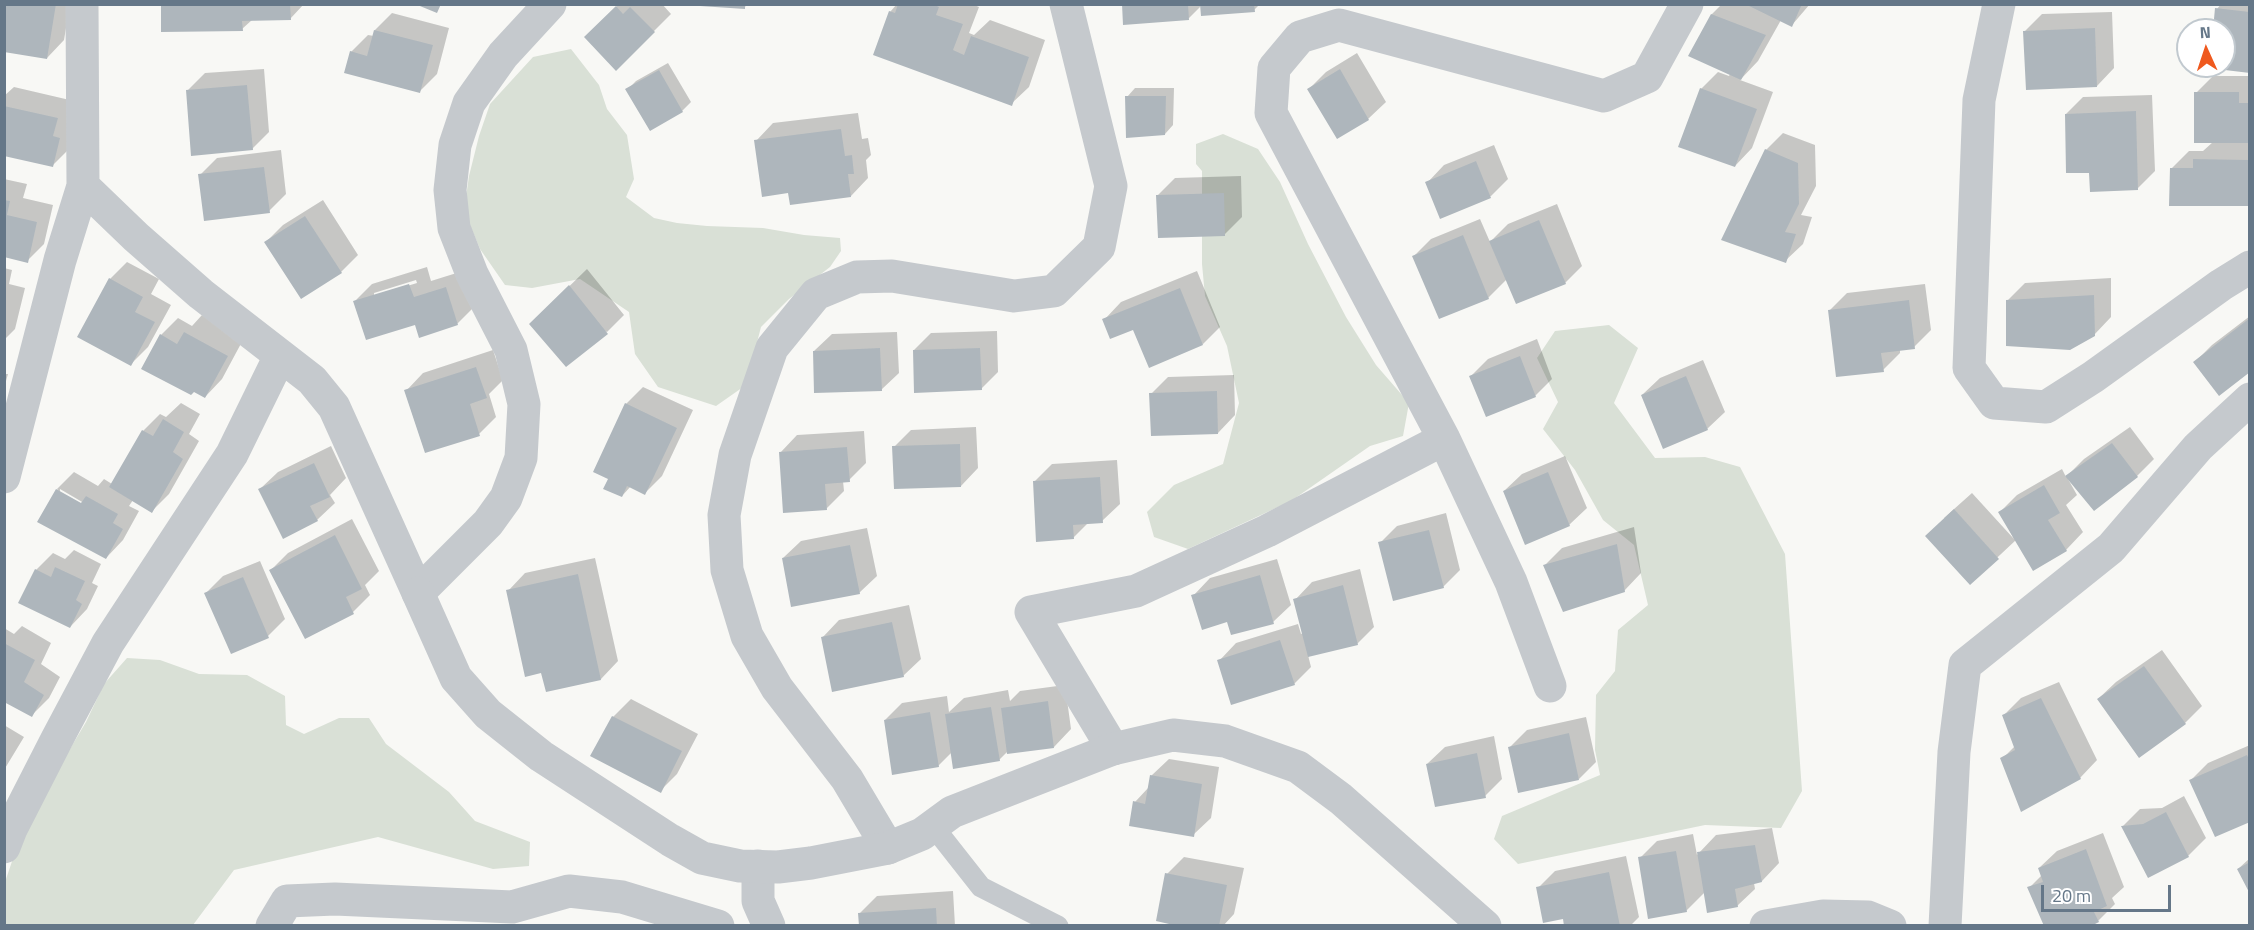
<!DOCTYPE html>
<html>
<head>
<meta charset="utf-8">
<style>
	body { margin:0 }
	#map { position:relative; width:2254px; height:930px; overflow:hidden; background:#f8f8f5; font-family:"Titillium Web",sans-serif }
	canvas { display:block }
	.frame { position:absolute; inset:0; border:6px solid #657788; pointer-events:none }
	.north { position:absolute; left:2176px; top:18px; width:60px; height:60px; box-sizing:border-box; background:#fff; border:2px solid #c1c9cf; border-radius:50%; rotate:357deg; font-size:16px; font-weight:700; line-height:24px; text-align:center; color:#657788 }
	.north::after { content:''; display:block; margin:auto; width:21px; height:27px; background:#ef591e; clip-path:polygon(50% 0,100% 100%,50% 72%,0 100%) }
	.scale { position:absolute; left:2041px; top:885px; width:130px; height:27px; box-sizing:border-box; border:3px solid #657788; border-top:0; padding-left:8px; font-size:18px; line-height:21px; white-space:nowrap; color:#657788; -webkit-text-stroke:4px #fff; paint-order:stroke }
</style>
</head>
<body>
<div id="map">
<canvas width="2254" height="930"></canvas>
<div class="frame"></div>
<div class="north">N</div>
<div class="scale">20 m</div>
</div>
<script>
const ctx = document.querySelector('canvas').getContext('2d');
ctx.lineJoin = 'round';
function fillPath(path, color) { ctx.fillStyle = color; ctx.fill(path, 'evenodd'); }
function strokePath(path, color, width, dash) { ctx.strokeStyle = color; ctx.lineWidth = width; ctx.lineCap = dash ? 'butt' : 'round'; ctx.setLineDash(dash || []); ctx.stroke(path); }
fillPath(new Path2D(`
	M571 49 599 85 607 109 627 135 634 179 626 197 654 218 677 223 707 226 763 228 804 235 840 238 841 251 830 267 789 299 761 327 746 385 716 406 658 387 635 354 629 312 580 279 532 288 505 285 480 249 464 211 469 176 479 136 490 104 533 57Z
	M1223 134 1258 149 1280 182 1308 244 1346 317 1376 365 1409 403 1403 436 1370 446 1291 501 1188 549 1154 537 1147 512 1174 485 1223 464 1239 403 1227 346 1205 296 1202 264V171L1196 164V144Z
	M1609 325 1638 348 1614 403 1655 458 1705 457 1740 467 1785 554 1802 791 1781 828 1705 825 1518 864 1494 839 1502 816 1600 775 1595 750 1596 695 1615 671 1618 630 1648 605 1634 545 1603 520 1575 470 1543 429 1558 402 1537 358 1555 331Z
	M127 658 160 660 199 674 247 675 285 696 286 725 304 734 339 718H369L386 744 449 792 475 821 530 842 529 866 493 869 378 837 234 870 193 925 5 926V882L24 826 86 722 104 684Z`), '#d9e0d6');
fillPath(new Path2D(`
	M4 4H70L64 40 47 58Z
	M162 4H304L290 19 252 20 242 29Z
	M619 4H662L671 14 616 69 586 37Z
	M699 4H747L745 7Z
	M897 4H972L979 7 969 33 974 35 990 20 1045 40 1029 87 1011 104 890 12Z
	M1123 4H1260L1254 10 1202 5 1189 18Z
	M1722 4H1810L1792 25 1781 20 1758 61 1740 80 1773 92 1752 148 1735 166 1701 89 1718 72 1729 76 1730 74 1690 56 1712 14Z
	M2221 4H2250V72L2210 66H2224V30H2214L2217 9Z
	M2112 12 2114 68 2097 86 2025 31 2042 14Z
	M392 13 449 28 437 74 420 91 351 52 368 35 374 36 375 30Z
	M1357 53 1386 102 1368 119 1309 89 1326 72Z
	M668 63 691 102 682 111 627 90 636 81Z
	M264 69 269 132 252 149 188 90 205 73Z
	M2213 76H2250L2248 205 2171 169 2189 151H2203L2213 142 2196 93Z
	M14 87 74 101 70 148 53 165 4 154V96Z
	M1135 88H1174L1173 125 1165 134 1127 97Z
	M2152 95 2155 171 2137 189 2091 171 2066 114 2083 97Z
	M858 113 862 139 868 138 871 155 866 160 868 178 851 196 789 191 756 141 773 123Z
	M1783 133 1815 145 1816 186 1801 215 1812 217 1803 244 1785 261 1766 150Z
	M1494 145 1508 179 1491 196 1441 217 1427 183 1444 165Z
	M281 150 286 194 269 211 200 175 217 158Z
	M1241 176 1242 217 1225 234 1158 195 1175 178Z
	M4 179 27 184 23 198 53 205 44 244 27 261 4 256Z
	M323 200 358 255 341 272 266 242 283 225Z
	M1557 204 1582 266 1565 283 1507 279 1488 298 1414 256 1431 239 1480 219 1490 242 1508 224Z
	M127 262 159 279 151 294 171 305 148 347 131 364 110 279Z
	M427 267 431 281 463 271 474 307 457 324H416L355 301 372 284ZM416 280 417 283 374 296V293Z
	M4 268 12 270 9 284 25 288 15 329 4 340Z
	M587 269 624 315 607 332 548 307Z
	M1197 271 1220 327 1203 344 1104 320 1121 302Z
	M2111 278V317L2094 335 2008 300 2025 283Z
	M1925 284 1931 330 1914 347 1900 349V353L1883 370 1830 310 1847 293Z
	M202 315 244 338 222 379 205 397 161 335 178 318 192 326Z
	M2250 316V370L2195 362 2212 345Z
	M997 331 998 372 981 389 914 350 931 333Z
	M897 332 899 373 881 390 814 351 832 334Z
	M1537 339 1552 379 1535 396 1471 376 1488 359Z
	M493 350 503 380 489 394 496 417 479 434 406 391 423 373Z
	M1703 360 1725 412 1707 429 1642 395 1660 378Z
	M4 374H8L4 388Z
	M1234 375 1235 415 1218 433 1151 394 1168 377Z
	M643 387 693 410 662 476 645 493 631 486 622 496 610 478 626 404Z
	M181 403 200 414 189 434 199 441 169 494 152 511 133 500 129 506 139 511 123 540 106 558 57 489 74 472 98 486 104 479 112 484 143 431 160 414 166 417ZM60 489 89 506 87 508 60 493Z
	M976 427 978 468 961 486 894 447 911 430Z
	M2130 427 2154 459 2137 476 2068 479 2077 495 2066 505 2083 532 2066 550 2016 540 1970 583 1944 518 1972 493 2014 539 2000 512 2017 495 2062 469 2066 477 2084 459Z
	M864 431 866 463 849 480 843 481 844 491 826 509 780 453 797 435Z
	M331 446 346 478 330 495 335 503 317 520 260 489 278 472Z
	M1565 456 1587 508 1569 525 1504 491 1522 474Z
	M1117 460 1120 504 1102 521 1089 522 1073 538 1034 482 1052 464Z
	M1446 513 1460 570 1443 587 1380 543 1397 526Z
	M352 519 379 571 365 585 370 595 353 612 306 637 271 570 288 553Z
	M1634 527 1641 573 1624 591 1545 565 1562 548Z
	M867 528 877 576 859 593 783 558 801 541Z
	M74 550 101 564 92 583 98 586 87 609 70 627 36 570 53 553 65 559Z
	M595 558 618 661 601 679 542 671 508 591 525 573Z
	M1277 559 1291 605 1273 622 1228 621 1193 596 1210 578Z
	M260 561 285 619 268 636 206 593 223 576Z
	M1360 569 1374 627 1357 644 1308 655 1311 667 1294 684 1219 661 1236 643 1298 624 1301 634 1303 633 1295 600 1312 582Z
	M909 605 921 659 903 676 822 638 839 620Z
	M22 626 51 643 41 664 60 677 49 698 32 715 4 700V628L14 634Z
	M2162 650 2202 706 2185 723 2098 699 2116 682Z
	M2059 682 2097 760 2080 778 2002 759 2015 746 2003 716 2021 698Z
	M1065 685 1071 729 1054 747 1008 751 999 760 952 752 938 766 885 720 902 703 947 696 949 712 964 698 1008 690 1010 701 1020 691Z
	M631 699 698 734 677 774 660 791 613 717Z
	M1586 717 1596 762 1579 779 1510 747 1527 730Z
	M4 725 24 737 4 770Z
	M1494 736 1502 779 1485 796 1427 764 1445 747Z
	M2250 745V820L2191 780 2208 763Z
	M1169 759 1219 767 1211 818 1193 835 1135 802 1149 787 1151 776Z
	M2184 796 2206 838 2188 856 2148 876 2123 826 2140 809 2162 808Z
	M1772 828 1779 863 1762 881 1754 883 1755 889 1737 906 1705 892 1686 911 1640 858 1657 841 1693 834 1697 855 1716 835Z
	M2103 833 2124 887 2112 898 2115 904 2098 921 2029 888 2042 875 2039 868 2057 851Z
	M1626 856 1639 917 1630 926H1566L1564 917 1538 888 1555 871Z
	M1184 857 1244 868 1234 914 1223 926H1186L1167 874Z
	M2250 858V891L2238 869Z
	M953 891 955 926H861L860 913 877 896Z`), '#0003');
fillPath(new Path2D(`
	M4 4H56L47 59 4 52Z
	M161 4H290L291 20 242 21 243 31 161 32Z
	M415 4H441L437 13Z
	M898 4H933L939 7 936 15 963 24 953 50 964 55 971 36 1029 57 1012 106 873 55 889 11 895 13Z
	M1122 4H1188L1189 20 1123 25Z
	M1200 4H1254L1255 12 1201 16Z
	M1745 4H1802L1792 27Z
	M700 5H745V9L700 6Z
	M616 6 623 14 630 7 655 32 616 71 584 37Z
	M2215 8 2250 12V73L2208 68 2209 66H2224V30H2213Z
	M1711 14 1766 35 1741 80 1688 56Z
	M2095 28 2097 87 2026 90 2023 31Z
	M374 30 433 45 420 93 344 73 350 51 367 56Z
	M1340 69 1369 120 1337 139 1307 89Z
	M659 70 683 112 650 131 625 89Z
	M247 85 253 150 191 156 186 90Z
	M1700 88 1757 109 1735 167 1678 147Z
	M2194 92H2239V103H2250V143H2194Z
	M1125 96H1166L1165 135 1126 138Z
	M4 106 58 118 53 136 60 138 53 167 4 156Z
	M2136 111 2138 190 2090 192 2089 173H2066L2065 114Z
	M841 129 845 156 852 155 854 174H848L851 197 790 205 788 193 762 197 754 140Z
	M1765 149 1798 163 1799 204 1785 232 1796 234 1786 263 1721 240Z
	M2193 159 2250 160 2249 206H2169L2170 168H2193Z
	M1476 161 1491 198 1440 219 1425 182Z
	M264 167 270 213 204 221 198 174Z
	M1224 193 1225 236 1158 238 1156 195Z
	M4 200 10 201 7 215 37 222 28 263 4 257Z
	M305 216 342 273 301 299 264 242Z
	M1539 220 1566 284 1516 304 1489 241Z
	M1463 235 1489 299 1439 319 1412 256Z
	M109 278 143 297 135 312 155 322 131 366 77 337Z
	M409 284 414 297 446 287 458 325 419 338 415 325 366 340 353 301Z
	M569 285 608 334 566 367 529 324Z
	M1180 288 1203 345 1149 368 1133 330 1110 339 1102 319Z
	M2094 295 2095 336 2070 350 2006 346V300Z
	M1909 300 1915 349 1881 353 1884 372 1836 377 1828 310Z
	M2250 318V372L2219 396 2193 362Z
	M184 332 228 356 205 398 194 392 191 395 141 369 160 334 177 344Z
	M880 348 882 391 814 393 813 351Z
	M980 348 982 390 914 393 913 350Z
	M1520 356 1536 397 1486 417 1469 376Z
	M476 367 487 398 470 404 480 436 425 453 404 390Z
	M1686 376 1708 430 1663 449 1641 395Z
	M1217 391 1218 434 1151 436 1149 393Z
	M625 403 677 428 645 495 627 486 622 497 603 489 608 479 593 472Z
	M163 419 184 432 173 452 183 459 152 513 109 487 142 430 153 436Z
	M2112 443 2138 477 2094 511 2065 476Z
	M960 444 961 487 894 489 892 446Z
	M847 447 850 482 825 484 827 510 783 513 779 452Z
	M314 463 330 497 310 506 318 521 283 539 258 489Z
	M1548 472 1570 526 1525 545 1503 491Z
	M1100 477 1103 523 1073 525 1074 539 1036 542 1033 481Z
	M2044 485 2060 513 2048 520 2067 551 2033 571 1998 512Z
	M56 489 81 503 86 496 118 514 113 523 123 529 106 559 37 522Z
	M1954 509 1999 559 1970 585 1925 536Z
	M1429 530 1444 588 1393 601 1378 542Z
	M335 535 362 589 346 597 354 614 305 639 269 570Z
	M1617 544 1625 592 1563 612 1543 565Z
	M850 545 860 594 791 607 782 558Z
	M55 567 85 581 76 600 82 604 70 628 18 603 35 569 51 577Z
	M578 574 601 680 546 692 541 673 525 677 506 590Z
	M1260 575 1274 624 1231 635 1227 622 1202 630 1191 595Z
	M243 577 269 638 231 654 204 593Z
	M1343 585 1358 645 1308 657 1293 599Z
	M892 622 904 677 832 692 821 637Z
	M1280 640 1295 685 1231 705 1217 660Z
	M4 643 35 660 24 682 44 695 32 717 4 702Z
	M2144 666 2186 724 2139 758 2097 699Z
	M2041 698 2081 779 2021 812 2000 758 2015 750 2002 715Z
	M1048 701 1054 748 1007 754 1001 708Z
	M991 707 1000 761 953 769 945 714Z
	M930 712 939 767 892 775 884 720Z
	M612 716 682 751 661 793 590 756Z
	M1569 733 1579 780 1518 793 1508 747Z
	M1477 753 1486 798 1435 807 1426 764Z
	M2247 755 2250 761V822L2215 837 2189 780Z
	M1150 775 1202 784 1194 837 1129 826 1133 801 1145 804Z
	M2166 812 2189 857 2148 878 2121 826 2143 824Z
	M1755 845 1762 882 1735 889 1738 907 1707 913 1697 852Z
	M2086 849 2107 906 2094 912 2099 922 2091 926H2044L2027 887 2043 882 2038 868Z
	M1676 851 1687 912 1648 919 1638 857Z
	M2250 862V894L2237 869Z
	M1609 872 1620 926H1564L1563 919 1543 923 1536 887Z
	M1165 873 1227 885 1219 926H1178L1156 921Z
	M936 908 937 926H859L858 913Z`), '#aeb6bc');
strokePath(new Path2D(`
	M933 826 981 887 1058 926`), '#c5c9cd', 21);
strokePath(new Path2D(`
	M1999 4 1979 100 1969 368 1994 403 2046 407 2093 377 2221 285 2250 267
	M83 186 136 237 201 294 312 380 334 407 418 593 488 523 506 498 521 458 524 404 511 350 472 274 454 228 450 190 455 145 469 103 503 55 550 4
	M4 477 60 260 83 186 82 4
	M1550 686 1511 582 1444 439 1271 113 1274 68 1300 37 1339 25 1604 96 1647 77 1687 4
	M1113 749 1031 612 1136 591 1267 531 1444 439
	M4 847 11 829 57 739 108 643 232 454 280 356
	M888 848 847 779 777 688 747 636 727 570 724 515 735 455 772 348 816 294 857 277 892 276 1014 296 1054 291 1099 247 1111 186 1066 4
	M758 866V901L769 926
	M272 926 287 901 335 899 512 907 569 891 622 897 718 926
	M1945 926 1954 752 1965 665 2111 548 2198 447 2250 399`), '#c5c9cd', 33);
strokePath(new Path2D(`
	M418 593 456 678 488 714 541 756 670 840 702 858 740 866 778 867 811 863 888 848 922 834 952 812 1113 749 1173 735 1225 741 1298 767 1341 799 1485 926
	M1766 926 1823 916 1868 917 1890 926`), '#c5c9cd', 33);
</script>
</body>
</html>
